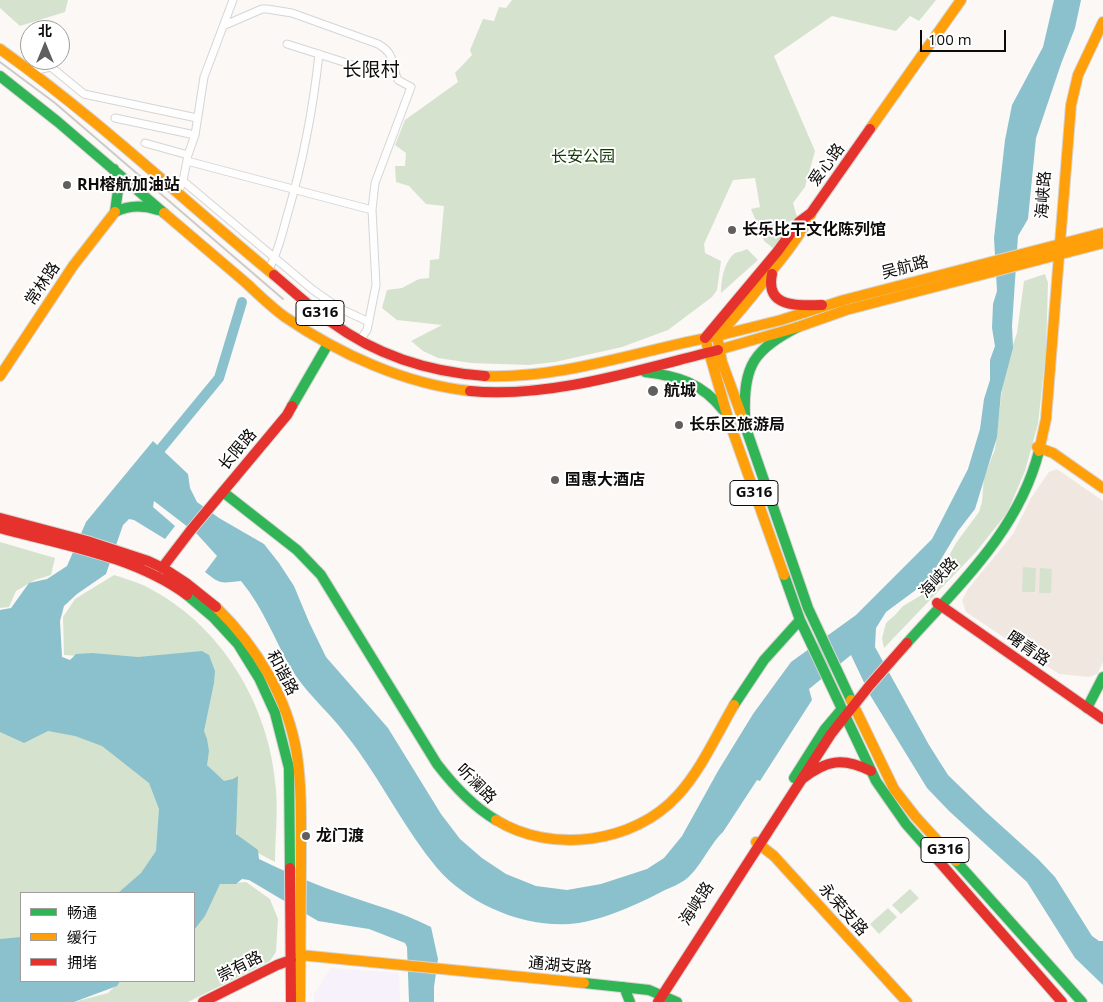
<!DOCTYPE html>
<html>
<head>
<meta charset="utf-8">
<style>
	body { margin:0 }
	#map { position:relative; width:1103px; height:1002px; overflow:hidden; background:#fbf8f6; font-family:"Open Sans","Noto Sans SC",sans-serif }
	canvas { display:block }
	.legend { position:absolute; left:20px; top:892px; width:175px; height:90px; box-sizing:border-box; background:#fff; border:1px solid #9f9e9d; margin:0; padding:6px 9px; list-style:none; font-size:15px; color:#0e0c0b }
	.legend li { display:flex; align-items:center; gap:10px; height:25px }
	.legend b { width:25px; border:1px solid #9f9e9d }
	.north { position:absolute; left:20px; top:20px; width:50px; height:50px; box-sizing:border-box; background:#fff; border:1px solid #9f9e9d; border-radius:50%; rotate:0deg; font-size:14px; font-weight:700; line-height:20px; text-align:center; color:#0e0c0b }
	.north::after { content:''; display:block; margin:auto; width:18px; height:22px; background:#615f5d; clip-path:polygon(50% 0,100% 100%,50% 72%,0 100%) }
	.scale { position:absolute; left:920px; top:30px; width:86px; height:22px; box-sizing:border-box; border:2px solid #0e0c0b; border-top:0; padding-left:6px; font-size:15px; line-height:18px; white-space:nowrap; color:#0e0c0b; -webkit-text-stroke:4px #fff; paint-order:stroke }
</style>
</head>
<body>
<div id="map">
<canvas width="1103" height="1002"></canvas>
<ul class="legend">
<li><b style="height:6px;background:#30b455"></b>畅通</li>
<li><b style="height:6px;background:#ff9f0a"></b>缓行</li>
<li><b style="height:6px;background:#e5322d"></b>拥堵</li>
</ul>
<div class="north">北</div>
<div class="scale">100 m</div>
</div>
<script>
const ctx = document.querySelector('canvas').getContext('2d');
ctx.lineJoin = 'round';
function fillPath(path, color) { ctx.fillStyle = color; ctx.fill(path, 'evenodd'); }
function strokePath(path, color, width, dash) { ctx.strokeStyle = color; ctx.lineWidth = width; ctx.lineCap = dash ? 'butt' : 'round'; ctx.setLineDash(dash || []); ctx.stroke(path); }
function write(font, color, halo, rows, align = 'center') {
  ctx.font = font + ' "Open Sans","Noto Sans SC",sans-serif'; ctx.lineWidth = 4; ctx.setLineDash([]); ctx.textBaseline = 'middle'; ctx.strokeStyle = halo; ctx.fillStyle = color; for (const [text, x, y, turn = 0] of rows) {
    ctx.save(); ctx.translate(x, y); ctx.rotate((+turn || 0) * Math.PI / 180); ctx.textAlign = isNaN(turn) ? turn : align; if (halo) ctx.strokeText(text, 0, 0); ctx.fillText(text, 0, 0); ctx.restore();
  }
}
fillPath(new Path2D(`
	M331 968 399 973 400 1002H314V994Z`), '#f6f1fa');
fillPath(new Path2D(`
	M1057 469 1103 501V662L1097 674 1089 677 1059 674 966 612 962 600 968 589 1013 534 1031 498 1049 472Z`), '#f0e7e1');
fillPath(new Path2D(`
	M0 0H68L65 12 20 26 0 8Z
	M512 0H936L919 21 910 16 896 31 832 16 774 56 815 151 805 187 793 203 797 217 774 249 764 241 751 209 760 207 755 178 733 180 704 244 705 253 721 261 717 290 712 297 668 330 622 347 555 362 528 365 471 363 438 358 423 351 411 341 442 325 397 320 382 308 387 290 402 288 419 279 429 278 430 260 439 259 444 206 426 204 409 186 396 182 395 166H405L406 153 395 145 405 120 458 82 455 73 472 55 470 50 483 19 494 21 499 7 506 8Z
	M747 249 758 260 721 293C721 281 724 261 735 253 738 252 744 251 747 249Z
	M1045 274 1048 283 1046 350 1038 424 1025 471 1007 513 976 552 884 648 882 638 886 623 895 615 903 606 920 596 931 585 940 572 956 543 979 512 982 502 984 477 995 449 1002 389 1009 356 1017 333 1024 281Z
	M0 542 55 558 51 575 35 580 16 591 9 607 0 608Z
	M1023 567 1036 568 1035 592H1022Z
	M1040 568 1052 569 1051 593H1039Z
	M114 575C123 578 134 581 143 585 221 623 270 705 276 790 278 814 275 839 275 862L237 842 234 797 204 761 94 657 64 655 63 617 75 599Z
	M0 716 88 726 152 764 169 845 128 893H21V946L0 952Z
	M246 882 270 899 278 919 276 952 270 961 188 1002H74L108 993 120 981H194V919L213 889 221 884Z
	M910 889 919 898 901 914 892 905Z
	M888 908 897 917 879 934 870 924Z`), '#d5e3ce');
fillPath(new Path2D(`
	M1054 0H1081L1075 28 1061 64 1036 138 1028 219 1018 236 1012 326 1013 348 1001 393 997 437 975 509 958 531 928 581 886 612 876 628 875 647 929 745 948 775 986 812 1038 859 1055 877 1092 936 1099 941H1103V985L1075 958 1027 882 949 811 927 788 870 695 851 655 809 689 812 700 760 781 757 780 723 832C709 845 700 869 685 880 679 884 672 887 665 890 640 903 598 923 569 924 522 927 468 904 437 868 407 832 386 790 359 752 351 741 342 729 333 719 319 703 303 688 292 670 274 639 264 609 241 581 221 583 221 585 205 572L217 556 197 534 154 501 153 507 175 526 165 539 134 520 129 519 123 525 106 574 77 594 64 606 60 621 62 657 70 660 76 654 92 653 138 657 202 651 209 655 215 671 214 683 204 731 207 739 209 751 207 765 224 781 233 779 238 776 236 834 258 850 259 859C284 871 311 883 337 892 370 904 400 911 431 927L438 959 434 987V1002H409L407 947 405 943 369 929 318 921 249 880 242 879 236 884H220L205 916 194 930V893H118L141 873 156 851 159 809 149 783 102 746 75 736 48 731 24 743 0 732V610L11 608 29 583 47 579 67 566 86 522 153 441 188 474 190 488 197 502 219 518 264 544 279 563 294 586 309 622 326 657 388 728 441 814 460 839 482 858 506 874 536 886 567 890 601 884 647 869 664 858 682 836 718 771 753 714 791 662 856 615 932 539 968 469 980 429 984 399 990 380V360L995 346 992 328 993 304 997 291 994 238 1005 140 1012 105 1043 47Z
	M21 937V981H120L117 986 74 1002H0V939Z`), '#8bc1cd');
strokePath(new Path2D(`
	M154 457 219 378 242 302`), '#8bc1cd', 10);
const street = new Path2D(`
	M225 25 262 9H267L292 13 378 44C397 55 390 64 398 80L411 87 375 183 372 210 376 285 367 330 360 340
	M287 44 353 65
	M32 71 51 67 84 94 197 118
	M115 118 195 135
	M145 143 188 155
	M187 161 372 210
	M183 181 313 290 339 308 369 322
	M178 192 183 181 188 155 195 135 204 77 233 0
	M268 271C277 254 282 235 287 216 303 162 313 110 319 54`);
const fast = new Path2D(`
	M0 76 58 122 164 213
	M114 169 118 190 115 212
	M115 212C129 205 143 205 158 210
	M645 372C678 376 702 383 723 410
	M292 406 328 344
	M741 414 808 608 851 700
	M745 415C743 366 754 349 798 327
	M223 492 297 550 321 575 437 764C454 786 472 806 496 820
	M784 575 800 620 876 781 906 824 929 850
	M187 595 214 618 238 644 259 678 275 713 289 768 290 868
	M907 643C959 585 1019 530 1039 451
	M734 705 764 660 800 620
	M1087 708 1103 677
	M794 778 825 729 841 710
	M956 861 1082 1002
	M584 983 649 990 677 1002
	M624 987 630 1002`);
const slow = new Path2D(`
	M0 49C97 118 183 200 274 275
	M870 129 961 0
	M164 213C191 236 218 259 245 282 258 294 271 307 285 317 339 354 405 384 470 391
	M717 336C738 315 756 292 774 268 788 251 801 234 811 214
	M717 336 781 320 844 300 1103 233
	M707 345 728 418 784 575
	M718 350 798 327 846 310 1103 243
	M0 376 73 266 115 212
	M485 376C564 379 640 350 717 336L722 362 741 414
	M1037 447 1053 453 1103 488
	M1039 451 1046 419 1071 105 1078 75 1103 22
	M216 607C257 647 288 698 297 755 302 790 301 826 301 861 301 908 300 955 300 1002
	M851 700 894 789 915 816 956 861
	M496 820C551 854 634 844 678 795 701 770 717 734 734 705
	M756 842 774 856 907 1002
	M300 955 584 983`);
const jam = new Path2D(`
	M772 274C765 308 798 306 822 305
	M274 275C293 291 311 308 331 322 376 355 429 372 485 376
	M705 338 777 252 799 222 811 213 870 129
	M470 391C550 399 641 369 718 350
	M0 518 87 541 148 561 163 568 186 583 216 607
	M0 528C62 545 134 556 187 595
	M162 568 191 530 287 415 292 406
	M937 603 1103 719
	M802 779C827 760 842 757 871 771
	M929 850 1062 1002
	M290 868 291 1002
	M203 1002 277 965 291 960
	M658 1002 831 734 870 685 907 643`);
strokePath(street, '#d7d5d3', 9);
strokePath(fast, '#d7d5d3', 12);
strokePath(slow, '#d7d5d3', 12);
strokePath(jam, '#d7d5d3', 12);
strokePath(street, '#fefefe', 7);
strokePath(fast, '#30b455', 10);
strokePath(slow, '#ff9f0a', 10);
strokePath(jam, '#e5322d', 10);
strokePath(new Path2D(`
	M0 62 55 103 283 299`), '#cbcbcb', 2);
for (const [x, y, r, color] of [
	[67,185,5,"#615f5d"],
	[732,230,5,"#615f5d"],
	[653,391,6,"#615f5d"],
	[679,425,5,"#615f5d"],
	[555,480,5,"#615f5d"],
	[306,836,5,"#615f5d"]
]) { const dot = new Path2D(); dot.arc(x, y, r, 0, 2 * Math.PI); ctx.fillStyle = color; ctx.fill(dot); strokePath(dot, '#fff', 2); }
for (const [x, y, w] of [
	[320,313,48],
	[754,493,48],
	[945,850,48]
]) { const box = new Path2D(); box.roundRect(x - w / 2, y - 12.5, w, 25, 4); ctx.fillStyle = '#fff'; ctx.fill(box); strokePath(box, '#0e0c0b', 1); }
write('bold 15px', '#0e0c0b', null, [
	["G316",320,313],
	["G316",754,493],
	["G316",945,850]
]);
write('16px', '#123804', '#fff', [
	["长安公园",583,157]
]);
write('16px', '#0e0c0b', '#fff', [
	["爱心路",827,165,-54],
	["海峡路",1044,195,-86],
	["吴航路",905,268,-15],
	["常林路",43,284,-56],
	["长限路",238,450,-50],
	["海峡路",939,578,-47],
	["曙青路",1028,649,35],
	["和谐路",282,673,62],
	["听澜路",476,784,45],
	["海峡路",697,904,-57],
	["永荣支路",843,910,48],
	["通湖支路",560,966,5],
	["崇有路",240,967,-27]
]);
write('bold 16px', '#0e0c0b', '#fff', [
	["RH榕航加油站",77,185],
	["长乐比干文化陈列馆",742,230],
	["航城",664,391],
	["长乐区旅游局",689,425],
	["国惠大酒店",565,480],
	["龙门渡",316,836]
], 'left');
write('19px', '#0e0c0b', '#fff', [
	["长限村",371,71]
]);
</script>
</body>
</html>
